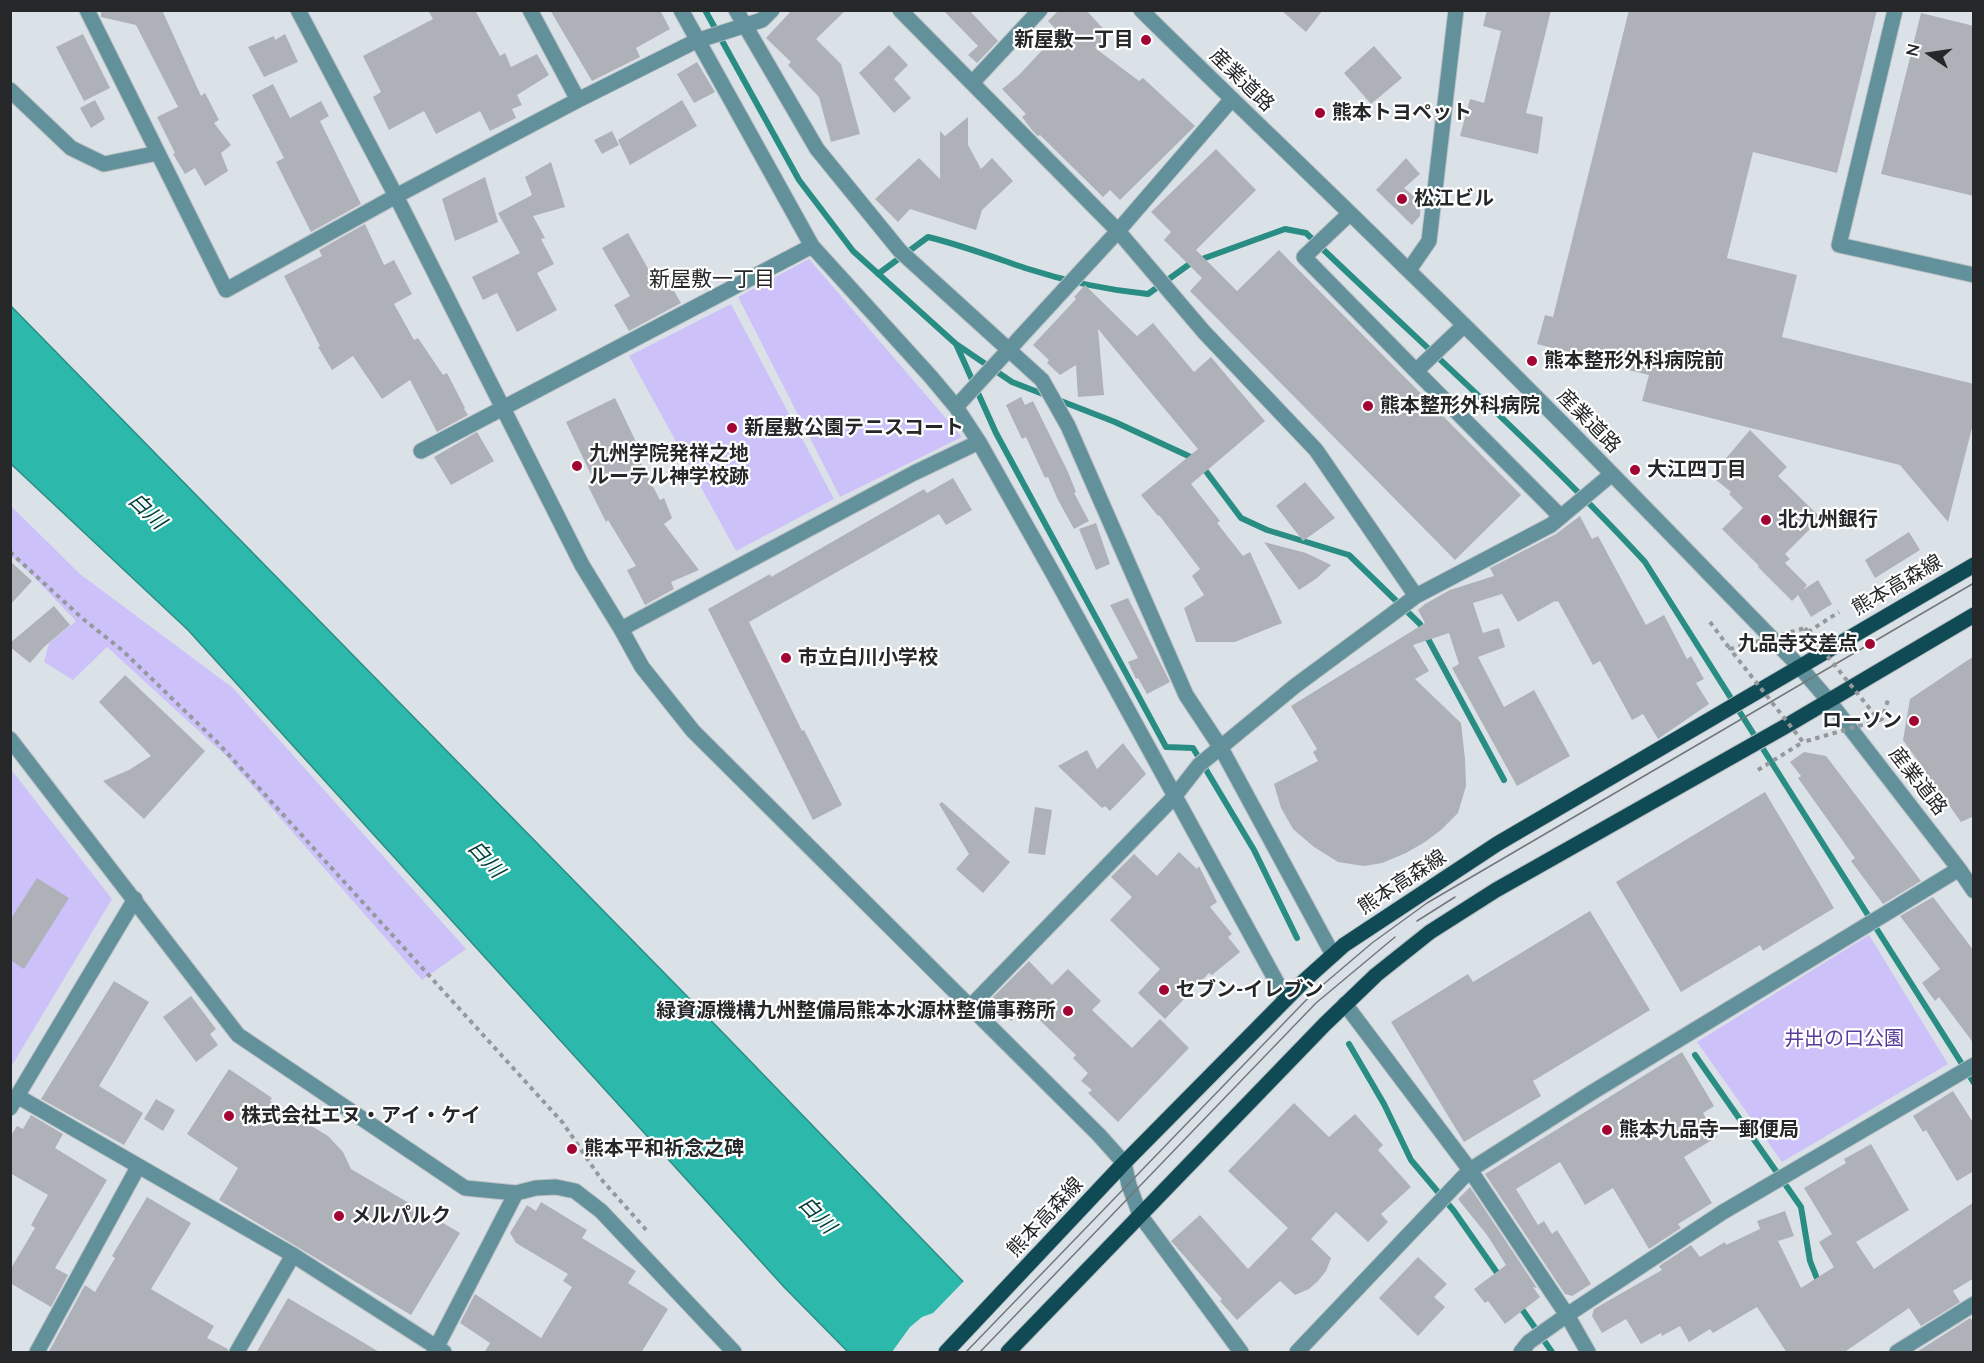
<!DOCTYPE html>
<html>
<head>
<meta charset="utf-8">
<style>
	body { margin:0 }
	#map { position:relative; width:1984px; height:1363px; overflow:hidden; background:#dbe2e7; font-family:Lato,sans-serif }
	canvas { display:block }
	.frame { position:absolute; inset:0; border:12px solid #252729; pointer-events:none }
	.north { position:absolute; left:1900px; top:24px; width:60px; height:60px; -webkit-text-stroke:4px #fff; paint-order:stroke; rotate:283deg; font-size:16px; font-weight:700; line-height:24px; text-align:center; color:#252729 }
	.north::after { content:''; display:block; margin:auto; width:21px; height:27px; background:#252729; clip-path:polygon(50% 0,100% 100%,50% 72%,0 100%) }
</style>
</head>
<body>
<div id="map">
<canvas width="1984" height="1363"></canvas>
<div class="frame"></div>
<div class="north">N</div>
</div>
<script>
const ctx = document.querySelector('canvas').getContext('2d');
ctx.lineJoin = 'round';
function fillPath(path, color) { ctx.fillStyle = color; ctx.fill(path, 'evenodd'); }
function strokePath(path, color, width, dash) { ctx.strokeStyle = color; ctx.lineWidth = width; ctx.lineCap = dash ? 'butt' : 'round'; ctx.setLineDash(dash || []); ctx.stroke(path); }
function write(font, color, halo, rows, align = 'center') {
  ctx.font = font + ' Lato,"Noto Sans JP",sans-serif'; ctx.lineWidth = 4.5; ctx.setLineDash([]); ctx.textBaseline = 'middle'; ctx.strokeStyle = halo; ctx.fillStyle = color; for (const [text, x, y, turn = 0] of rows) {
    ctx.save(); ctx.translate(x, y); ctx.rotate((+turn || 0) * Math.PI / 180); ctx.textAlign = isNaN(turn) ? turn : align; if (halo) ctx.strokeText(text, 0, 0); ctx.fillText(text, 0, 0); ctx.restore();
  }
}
fillPath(new Path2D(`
	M809 259 962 437 840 497 738 297Z
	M731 304 834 499 736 551 629 356Z
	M10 505 80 574 233 688 466 949 422 980 226 756 107 647 73 680 44 662 49 643 76 621 26 569 11 556Z
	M10 768 112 899 11 1067H10Z
	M1869 935 1948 1064 1782 1162 1697 1042Z`), '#cdc1f9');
const water = new Path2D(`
	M10 305 729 1039 1031 1352H848L784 1287 188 630 11 464Z`);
fillPath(water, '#2cb9ab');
strokePath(water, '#2a8d84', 1.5);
fillPath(new Path2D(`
	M965 1280 1034 1352H892L910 1327 922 1317 933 1313Z`), '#dbe2e7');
strokePath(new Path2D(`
	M705 10 799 180 853 251 956 344 996 433 1166 747 1193 748 1254 850 1297 938
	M878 274 928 237C961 245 993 257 1025 268 1065 281 1107 290 1148 294L1191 263 1285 229 1306 233C1419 342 1538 446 1645 562L1974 1083
	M956 344 1012 382 1115 422 1195 459
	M1202 466 1241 518 1267 530 1349 555 1420 624 1504 780
	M1349 1044 1384 1104 1411 1160 1454 1211 1500 1277
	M1695 1055 1801 1207 1810 1261 1820 1286
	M1519 1305 1552 1352`), '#2a8d84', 6);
fillPath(new Path2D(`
	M101 10H162L201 96 205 93 219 120 214 123 231 145 221 153 228 171 205 186 195 168 185 174 173 154 175 153 157 117 178 107 136 25 101 17Z
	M428 10H475L500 56 505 53 511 67 537 54 549 75 517 95 522 105 512 109 516 118 490 131 480 111 436 134 424 111 389 130 373 97 381 92 363 56 433 19Z
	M550 10H660L670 29 636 48 640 57 592 81Z
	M792 10H846L816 39 841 64 860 134 831 142 819 97 788 65 791 62 766 38Z
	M943 10H969L998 41 977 63 968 55 978 46Z
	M1059 10H1086L1109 35 1095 48 1139 81 1143 78 1195 126 1120 200 1110 190 1103 197 1040 135 1038 136 1032 130 1022 117 1026 114 1002 89 1019 75 1059 32 1048 21Z
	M1281 10H1323L1306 32Z
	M1487 10H1551L1526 113 1543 117 1538 154 1460 136 1470 99 1484 103 1501 31 1483 26Z
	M1629 10H1877L1837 173 1753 152 1727 258 1797 275 1782 337 1974 384V420L1948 522 1900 465 1642 401 1649 375 1608 365 1609 362 1537 344 1545 315 1553 317Z
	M1921 13 1974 26V196L1881 174Z
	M83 34 110 88 84 101 56 47Z
	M285 34 298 62 264 77 248 47 274 36 275 40Z
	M889 45 908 65 894 79 911 98 894 113 859 73Z
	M1374 46 1402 78 1371 104 1344 73Z
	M697 62 715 92 694 103 677 74Z
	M273 84 290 118 321 101 329 116 320 121 361 204 311 232 276 162 284 158 252 95Z
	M95 100 105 119 91 128 80 108Z
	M682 100 697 126 630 165 618 140Z
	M968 117V145L981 169 992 158 1013 181 982 210 976 230 910 209 898 222 875 199 919 158 940 179V131L945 136Z
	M612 131 619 145 602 154 594 140Z
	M1216 149 1256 190 1196 250 1237 291 1279 250 1521 495 1455 560 1190 291 1202 278 1164 240 1171 232 1151 212Z
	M1406 158 1420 174 1404 188 1421 202 1420 216 1412 225 1376 190Z
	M551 162 565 207 533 216 545 238 541 239 554 264 537 273 557 310 517 332 497 293 483 300 472 277 520 253 498 213 532 195 525 177Z
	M485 177 498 222 455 241 442 199Z
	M365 224 384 265 394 260 412 294 394 304 414 340 418 338 443 375 447 373 465 408 464 409 468 415 437 432 410 380 382 399 353 356 332 370 318 347 320 346 284 276 322 256 319 250Z
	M628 233 655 281 665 276 681 303 629 331 614 305 630 296 602 248Z
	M1085 285 1137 336 1153 323 1194 372 1211 357 1265 421 1191 484 1220 521 1217 523 1243 556 1250 552 1282 623 1235 642H1196L1184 608 1204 595 1192 576 1200 569 1159 515 1158 516 1141 495 1198 449 1098 329 1104 395 1078 397 1076 365 1060 375 1047 363 1049 360 1033 345 1076 299 1074 297Z
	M1021 397 1025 405 1033 401 1068 472 1076 492 1074 493 1089 521 1074 529 1057 498 1048 477 1045 478 1026 437 1022 439 1006 405Z
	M615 398 638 446 633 448 660 500 664 498 672 518 664 524 699 570 671 582 674 589 645 605 627 570 636 566 608 520 606 522 588 486 595 483 566 422Z
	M1750 430 1787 467 1778 476 1821 518 1785 554 1790 559 1785 563 1807 585 1803 590 1818 580 1832 604 1811 617 1798 595 1792 601 1758 567 1759 566 1722 529 1743 508 1729 494 1731 492 1711 476Z
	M477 432 494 461 451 485 434 457Z
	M953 478 972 510 946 525 939 514 749 622 802 731 804 730 842 805 813 820 708 609 770 574 771 577 924 489 927 493Z
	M1305 482 1335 518 1303 541 1276 506Z
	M1580 516 1592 539 1598 536 1646 625 1664 615 1687 659 1691 656 1704 679 1696 683 1709 704 1658 739 1643 714 1632 720 1600 661 1593 665 1558 601 1556 602 1555 601 1518 622 1502 594 1473 603 1483 633 1499 628 1505 647 1478 657 1504 707 1534 690 1570 756 1517 786 1452 668 1459 664 1449 633 1413 645 1429 671 1415 679 1461 723 1465 759 1466 786 1458 813 1441 830 1425 842 1406 853 1382 863 1364 866 1338 862 1314 847 1293 829 1281 808 1274 784 1318 761 1313 752 1317 749 1291 706 1425 623 1418 610 1425 604 1450 590 1494 576 1490 568 1556 534Z
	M1096 523 1110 564 1096 570 1079 529Z
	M1909 532 1920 550 1875 578 1865 560Z
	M1264 542 1306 553 1331 565 1317 578 1299 590Z
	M10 561 32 581 10 605Z
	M1128 598 1170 682 1147 694 1138 678 1136 679 1128 662 1138 658 1110 605Z
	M54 606 70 625 44 647 30 663 10 647V643Z
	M1974 656V816L1961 822 1903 740 1910 699Z
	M125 675 205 751 144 819 103 781 129 770 151 756 99 702Z
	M1123 743 1146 774 1110 811 1105 806 1102 808 1058 766 1087 750 1097 769Z
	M1804 752 1826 756 1921 881 1883 904 1851 861 1855 858 1798 778 1801 776 1790 762Z
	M1765 792 1834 908 1763 951 1760 945 1681 992 1616 882Z
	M942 802 1010 862 983 893 956 869 969 854 939 804Z
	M1035 807 1052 810 1045 855 1028 853Z
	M1179 852 1197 869 1199 866 1217 902 1210 907 1232 934 1228 937 1240 952 1212 975 1209 973 1165 1019 1138 993 1160 969 1110 920 1132 897 1111 877 1134 854 1157 876Z
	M37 878 69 898 24 969 10 960V920Z
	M1933 897 1974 951V1044L1939 997 1935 1001 1922 983 1940 969 1900 916Z
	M1590 911 1650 1010 1533 1081 1541 1096 1464 1142 1391 1022 1468 974 1473 982Z
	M1029 961 1052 985 1068 969 1101 1001 1092 1010 1132 1048 1160 1019 1189 1048 1118 1122 1088 1093 1092 1090 1081 1081 1088 1073 1073 1058 1076 1055 1026 1007 1011 1021 990 1000Z
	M114 981 149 1002 99 1086 143 1113 124 1145 41 1099Z
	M191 996 216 1029 210 1034 218 1045 196 1062 163 1017Z
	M1682 1052 1714 1106 1703 1113 1717 1137 1684 1157 1712 1203 1678 1224 1681 1228 1649 1249 1613 1188 1585 1205 1560 1162 1516 1189 1538 1225 1544 1221 1552 1234 1557 1230 1591 1284 1572 1296 1565 1294 1485 1174Z
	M229 1069 272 1098 270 1101 328 1136 343 1152 351 1169 460 1233 411 1315 219 1200 238 1168 187 1134Z
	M1953 1091 1974 1124V1171L1957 1181 1926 1130 1923 1132 1913 1116Z
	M156 1099 175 1110 163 1131 144 1119Z
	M1294 1103 1329 1137 1355 1114 1383 1145 1378 1150 1411 1187 1381 1214 1388 1222 1368 1242 1336 1212 1311 1239 1331 1258 1326 1271 1318 1281 1309 1289 1295 1295 1280 1281 1237 1320 1220 1301 1222 1299 1171 1241 1200 1215 1248 1269 1288 1228 1228 1171Z
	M31 1115 63 1134 55 1148 107 1180 55 1268 68 1275 51 1307 10 1283V1270L35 1228 31 1225 48 1195 10 1173V1137L17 1126 23 1129Z
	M1871 1144 1909 1210 1856 1242 1874 1269 1974 1202V1278L1953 1291 1960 1302 1921 1326 1909 1308 1843 1353H1787L1757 1307 1713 1333 1710 1329 1689 1342 1680 1326 1662 1336 1661 1333 1641 1344 1626 1319 1602 1333 1592 1316 1594 1309 1662 1270 1659 1266 1691 1245 1700 1257 1725 1242 1726 1245 1760 1229 1757 1221 1785 1211 1794 1236 1778 1241 1801 1288 1834 1267 1819 1242 1832 1234 1804 1188 1846 1163 1844 1159Z
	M1470 1187 1537 1288 1533 1287 1540 1297 1505 1324 1488 1301 1485 1303 1474 1289 1506 1265 1487 1235 1458 1199Z
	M147 1197 191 1223 151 1289 214 1326 207 1338 228 1349 227 1353H48L85 1285 95 1292 115 1258 112 1256Z
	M541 1202 587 1230 582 1238 636 1271 628 1283 668 1309 641 1353H484L490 1343 460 1323 475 1294 541 1338 572 1287 563 1281 568 1274 516 1243 510 1233 527 1205 536 1211Z
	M1418 1257 1447 1284 1434 1297 1445 1307 1418 1336 1379 1298Z
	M288 1298 381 1353H256Z
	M1970 1318 1974 1322V1353H1915Z`), '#aeb1b8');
const minor = new Path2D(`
	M87 10 226 290 396 196 578 100 696 41 762 20 772 10
	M298 10 396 196 582 565 621 629 642 667 693 731 1099 1135 1124 1163 1129 1185 1140 1215 1241 1352
	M530 10 578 100
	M681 10 812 246 931 377 956 407 979 442 1055 577 1286 999
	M736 10 817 149 900 251 1042 380 1068 426 1186 695 1221 748 1333 955
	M900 10 1118 231 1204 332 1316 450 1416 596
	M1141 10C1230 98 1320 183 1409 271 1542 400 1670 534 1799 666L1829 701 1959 869 1974 891
	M1895 10 1839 245 1974 275
	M972 83 1040 10
	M10 90 71 148 104 164 158 153
	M1345 218 1304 257 1416 371
	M1409 270 1429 241 1456 10
	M1458 331 1416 371 1561 517
	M956 407 1118 231 1231 100
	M421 451 812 246
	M621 629 914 473 979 442
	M10 739 238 1035 465 1188 516 1193 536 1188 556 1187 575 1191 601 1211 734 1352
	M1345 1004 1470 1170 1567 1315 1588 1352
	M969 1008 1174 797 1199 765 1295 686 1391 615 1416 596 1551 525 1612 474
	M17 1096 293 1255 444 1352
	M10 1108 135 899
	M37 1352 138 1167
	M237 1352 293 1255
	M434 1352 516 1193
	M1297 1352 1470 1170 1591 1093 1959 869
	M1521 1352 1529 1342 1567 1315 1723 1212 1974 1065
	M1897 1352 1974 1304`);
const major = new Path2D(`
	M946 1352 1124 1163 1305 980 1344 945 1497 844 1974 565
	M1008 1352 1325 1024 1376 975 1430 932 1496 890 1786 726 1974 615`);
strokePath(minor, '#bac0c5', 17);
strokePath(major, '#bac0c5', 17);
strokePath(new Path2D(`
	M10 552 83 619 122 650 219 744 563 1123 601 1179 648 1232
	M1710 622 1730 649
	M1808 632 1839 612
	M1879 720 1882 719 1888 700
	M1758 770 1803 742`), '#94999d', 4, [4.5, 4.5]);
strokePath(minor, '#63919b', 15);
strokePath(major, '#104a54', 15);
strokePath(new Path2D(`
	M1417 921 1455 897
	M966 1352 1312 994 1372 943 1427 903 1974 583
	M980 1352 1316 1003 1395 937`), '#73777b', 1.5);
strokePath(new Path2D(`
	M1805 628 1808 632 1879 720 1803 742 1730 649Z`), '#94999d', 4, [4.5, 4.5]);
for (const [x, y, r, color] of [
	[1146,40,6,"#a20433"],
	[1320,113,6,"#a20433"],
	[1402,199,6,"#a20433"],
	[1532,361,6,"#a20433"],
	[1368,406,6,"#a20433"],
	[732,428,6,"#a20433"],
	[577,466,6,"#a20433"],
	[1635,470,6,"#a20433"],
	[1766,520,6,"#a20433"],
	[1870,644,6,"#a20433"],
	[786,658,6,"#a20433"],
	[1914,721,6,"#a20433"],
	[1164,990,6,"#a20433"],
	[1068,1011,6,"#a20433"],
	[229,1116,6,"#a20433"],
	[1607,1130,6,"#a20433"],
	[572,1149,6,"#a20433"],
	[339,1216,6,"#a20433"]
]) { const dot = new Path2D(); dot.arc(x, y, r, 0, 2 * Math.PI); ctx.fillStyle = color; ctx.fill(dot); strokePath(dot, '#fff', 2); }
write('bold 20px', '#252729', '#fff', [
	["新屋敷一丁目",1134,40,"right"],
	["熊本トヨペット",1332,113],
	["松江ビル",1414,199],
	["熊本整形外科病院前",1544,361],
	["熊本整形外科病院",1380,406],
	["新屋敷公園テニスコート",744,428],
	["九州学院発祥之地",589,454],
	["ルーテル神学校跡",589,477],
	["大江四丁目",1647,470],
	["北九州銀行",1778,520],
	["九品寺交差点",1858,644,"right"],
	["市立白川小学校",798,658],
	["ローソン",1902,721,"right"],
	["セブン-イレブン",1176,990],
	["緑資源機構九州整備局熊本水源林整備事務所",1056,1011,"right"],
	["株式会社エヌ・アイ・ケイ",241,1116],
	["熊本九品寺一郵便局",1619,1130],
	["熊本平和祈念之碑",584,1149],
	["メルパルク",351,1216]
], 'left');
write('20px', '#252729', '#fff', [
	["産業道路",1242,80,44],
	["産業道路",1589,421,45],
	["熊本高森線",1897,585,-30],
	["産業道路",1918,781,52],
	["熊本高森線",1402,882,-33],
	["熊本高森線",1045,1217,-47]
]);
write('20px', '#593b99', '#fff', [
	["井出の口公園",1844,1039]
]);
write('21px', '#252729', '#fff', [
	["新屋敷一丁目",712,279]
]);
write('italic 21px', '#003f39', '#fff', [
	["白川",147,511,44],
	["白川",486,859,48],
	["白川",817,1215,46]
]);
</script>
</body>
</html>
